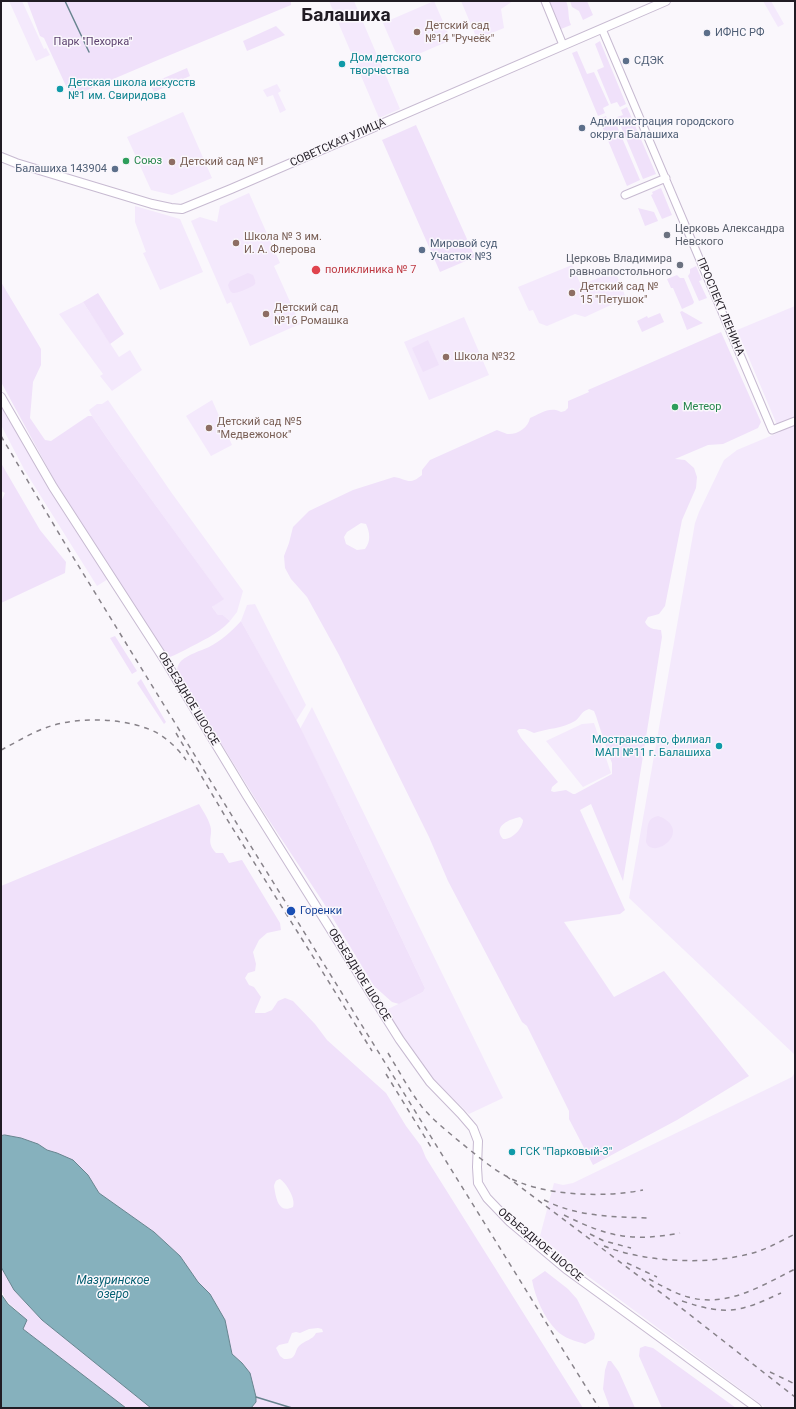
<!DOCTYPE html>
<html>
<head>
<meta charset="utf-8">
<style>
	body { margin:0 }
	#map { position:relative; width:796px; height:1409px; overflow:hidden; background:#faf7fc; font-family:Roboto,sans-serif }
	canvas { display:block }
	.frame { position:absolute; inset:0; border:2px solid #211c24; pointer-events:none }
</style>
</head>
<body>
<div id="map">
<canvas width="796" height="1409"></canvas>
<div class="frame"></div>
</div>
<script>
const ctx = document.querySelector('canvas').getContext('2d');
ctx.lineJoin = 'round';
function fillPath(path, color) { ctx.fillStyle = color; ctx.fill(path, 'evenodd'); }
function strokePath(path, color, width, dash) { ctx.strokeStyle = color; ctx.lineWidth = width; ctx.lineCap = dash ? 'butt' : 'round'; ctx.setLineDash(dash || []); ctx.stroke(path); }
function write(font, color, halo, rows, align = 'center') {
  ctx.font = font + ' Roboto,sans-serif'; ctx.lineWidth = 3; ctx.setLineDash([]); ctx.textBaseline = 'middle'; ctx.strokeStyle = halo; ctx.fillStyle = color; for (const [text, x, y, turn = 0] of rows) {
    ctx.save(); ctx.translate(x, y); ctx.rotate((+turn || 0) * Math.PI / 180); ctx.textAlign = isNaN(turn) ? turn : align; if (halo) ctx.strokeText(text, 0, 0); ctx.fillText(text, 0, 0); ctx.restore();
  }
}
fillPath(new Path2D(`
	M9 1H22L44 49 46 48 50 55 36 61Z
	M329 1H354L400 109 379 118Z
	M434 1 451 40 400 62 383 23Z
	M461 1H513L501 9 504 28 477 39Z
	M763 1H771L784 24 778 27Z
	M277 84 281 91 278 93 286 110 280 113 273 95 267 97 263 90Z
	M183 112 212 178 172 195 151 190 127 137Z
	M249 193 280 263 274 266 300 324 250 346 231 302 227 304 191 221 200 217 217 222 220 206Z
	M135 206 180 219 203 272 160 290 143 253 146 252 135 222Z
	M572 265 581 285 615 271 626 298 585 317 575 314 547 326 539 323 533 310 529 311 518 287Z
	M83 302 119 357 130 350 142 370 112 391 100 376 103 374 59 314Z
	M795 306V1055L629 898 695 523 699 512 724 460 737 450 780 432 737 330Z
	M464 317 489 375 429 400 404 342Z
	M108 400 171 492 243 591 237 612 230 621 223 615H218L212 607 223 598 116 451 92 416 89 410 97 404H102Z
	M212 400 232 445 211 456 186 416Z
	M1 403 12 424 60 504 108 579 97 586 25 471 1 425Z
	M255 604 306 705 296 721 241 621 247 605Z
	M312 707 503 1098 469 1114 434 1080 423 1066 386 1010 423 992 425 988 344 817 300 729Z
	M594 723 611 773 583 787 546 741 582 724Z
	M795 1072V1408H766L581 1271 540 1236 554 1183 563 1185 573 1183 792 1077Z`), '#f4e9fc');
fillPath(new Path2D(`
	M27 1H291V5L158 60 71 97 44 38 40 36Z
	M549 1H566C570 10 567 16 571 25L561 29Z
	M570 1H587L593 15 583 20 579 11 572 7Z
	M276 26 285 35 247 51 243 41Z
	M600 41 626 104 620 107 617 102 611 104 597 70 604 67 595 44Z
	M577 51 587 74 594 72 609 105 603 108 605 113 598 116 572 53Z
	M187 68 190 76 154 92 150 84Z
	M627 107 656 174 643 179 617 117 623 115 621 110Z
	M606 116 608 121 614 119 640 180 627 186 599 119Z
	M416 125 475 257 440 272 382 140Z
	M661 188 672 215 662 219 651 195 653 194 652 192Z
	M638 208 654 212 658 221 645 226Z
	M696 266 702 280 699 281 707 298 699 301 688 276 690 273V269Z
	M248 273 253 275C254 278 256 281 255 284 253 287 236 294 233 293 230 292 229 288 228 285L230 281Z
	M677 275 680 278H684L694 302 693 304 682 309 673 288H671L667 279Z
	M1 282 41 349V365L33 382 30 418 45 440 51 441 88 416H92L116 451 224 599 212 607 218 615H223L230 621C217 635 201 641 185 650 180 652 176 655 170 657L166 654 57 485 1 382Z
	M98 293 124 334 110 344 83 302Z
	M682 311 703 323 687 330 680 312Z
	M660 313 664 322 642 332 637 321 647 316 648 318Z
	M721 332 761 422 758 428 723 444 708 445 675 459 685 460 694 468 697 477 696 488 682 520 665 606 659 614 648 617 645 622C648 629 654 629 661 630L662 637 623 881 591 804 580 810 625 910 620 914 564 922 614 997 664 971 749 1076 677 1120 593 1165 569 1119V1111L527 1026 522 1022 448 881 429 837 339 655 307 597 291 579 285 568 284 556 289 543 293 527 309 511 353 490 394 477C407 479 409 486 422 475V470L430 460 497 430C500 431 504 433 507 434 517 435 528 428 530 418 540 414 550 406 561 412L565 411 568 408V401L589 392 588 390ZM361 523 366 524C370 533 371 541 365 549L357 550 346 544 344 537 347 532ZM589 709 594 711 596 716 608 753 612 763V774L575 794H573L566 790 554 792 551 791 552 787 558 782 521 738 517 731 519 729H525L534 733C548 728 562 729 575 721 581 717 580 712 589 709ZM520 817 523 820C523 828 512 840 503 839 492 826 510 819 520 817Z
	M428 340 439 365 423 372 412 348Z
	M1 463 40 530 66 562 65 573 1 603V502L5 493 1 491Z
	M241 621 299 725 344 817 425 988 423 992 399 1004 392 1002 374 986 323 902 261 808 177 672C177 668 178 664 181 661 189 654 200 651 209 647 221 641 232 631 241 621Z
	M115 636 137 671 132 674 110 638Z
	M141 679 166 722 164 724 137 683Z
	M199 804C203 811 208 818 210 825 214 836 205 841 216 853H223L229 863 242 860 280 923 281 930 267 933 259 940 253 952 256 964 255 971 248 973 245 978 249 985 254 987 261 997 255 1011V1013H265L272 1010 278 1001 285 998 293 1001 315 1024 327 1040 386 1093 406 1126 421 1146 426 1158 583 1408H251L256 1402 242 1363 232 1354 225 1320 210 1294 198 1282 180 1256 154 1232 99 1193 88 1175 57 1153 47 1150 38 1144 21 1138 5 1135 1 1136V886ZM280 1179C287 1184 296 1199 293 1207 281 1213 277 1203 275 1192 275 1189 273 1186 275 1183 276 1180 277 1180 280 1179ZM318 1328 322 1329 323 1332 316 1333C313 1340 305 1340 299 1346 296 1349 296 1354 293 1357 291 1359 287 1359 284 1359L280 1356 276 1348 279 1345 288 1343 292 1333 296 1332 300 1333 309 1329Z
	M658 816C669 819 679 830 669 841 664 847 650 853 646 842 646 839 647 835 647 832 648 824 648 818 658 816Z
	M1 1267 14 1290 42 1320 151 1408H126L23 1329 21 1314C0 1296 1 1295 1 1267Z
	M545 1271 568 1289 577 1299 595 1334 594 1339 585 1344C575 1341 564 1338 557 1331 544 1318 535 1297 532 1280Z
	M645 1346 653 1348 736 1408H662L639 1356 640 1348Z
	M608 1361H611L619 1372 635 1408H610L603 1389 605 1370Z`), '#f0e1fa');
const water = new Path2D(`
	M5 1135 21 1138 38 1144 47 1150 57 1153 73 1160 88 1175 99 1193 154 1232 180 1256 198 1282 210 1294 225 1320 232 1354 242 1363 250 1373 256 1397V1402L251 1408H151L42 1320 14 1290 1 1267V1136Z
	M1 1294 8 1304 27 1320 23 1329 126 1408H1Z`);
fillPath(water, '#86b1bd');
strokePath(water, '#68848f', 1);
strokePath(new Path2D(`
	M65 1 89 52
	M256 1397 292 1408`), '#68848f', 1.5);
const secondary = new Path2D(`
	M545 1 563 45
	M602 29 772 430 795 421
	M625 195 666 178`);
const primary = new Path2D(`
	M1 157 16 163 152 204 171 208 182 209 231 189 666 1
	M1 397 53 487 166 662 247 796 400 1040 430 1082 461 1114 473 1128 478 1141 477 1167 478 1183 487 1198 510 1222 566 1269 757 1408`);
strokePath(secondary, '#c7bad1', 9);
strokePath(primary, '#c7bad1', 10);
strokePath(secondary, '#fff', 7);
strokePath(primary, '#fff', 8);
strokePath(new Path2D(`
	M1 436 70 552 229 811 599 1408
	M176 733 225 816 372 1051
	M1 750C17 742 34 731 51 726 82 716 131 718 159 734 170 741 179 750 186 760
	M388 1053C399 1071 409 1090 422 1107 433 1120 447 1131 460 1142 474 1153 491 1168 506 1176 541 1196 604 1198 643 1190
	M386 1074 431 1147
	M506 1176 689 1314 795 1397
	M544 1200C578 1217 614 1217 651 1218
	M564 1215C608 1237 632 1242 680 1233
	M590 1234 604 1241 631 1248
	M604 1246C647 1263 709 1265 753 1253 767 1249 781 1241 795 1234
	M627 1263 657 1277
	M649 1279C662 1286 674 1293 688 1297 727 1308 761 1286 795 1269
	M682 1301C727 1316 740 1312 781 1293
	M770 1372 795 1384`), '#878289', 1.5, [5, 5]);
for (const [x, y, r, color] of [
	[417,32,4,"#8d6e63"],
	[707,33,4,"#5c6f8a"],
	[626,61,4,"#5c6f8a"],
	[342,64,4,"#0f9aa8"],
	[60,89,4,"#0f9aa8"],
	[582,128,4,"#5c6f8a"],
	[126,161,4,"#2e9e5b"],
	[172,162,4,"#8d6e63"],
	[115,169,4,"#5c6f8a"],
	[667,235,4,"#6b7280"],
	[236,243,4,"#8d6e63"],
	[422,250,4,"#5c6f8a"],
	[680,265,4,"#6b7280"],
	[316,270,5,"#e0444e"],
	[572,293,4,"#8d6e63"],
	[266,314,4,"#8d6e63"],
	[446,357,4,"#8d6e63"],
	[675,407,4,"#2e9e5b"],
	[209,428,4,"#8d6e63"],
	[719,746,4,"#0f9aa8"],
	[291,911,5,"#1a4fb4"],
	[512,1152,4,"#0f9aa8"]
]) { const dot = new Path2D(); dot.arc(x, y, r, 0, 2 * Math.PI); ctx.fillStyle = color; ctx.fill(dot); strokePath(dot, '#faf7fc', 1.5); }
write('11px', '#785e54', '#faf7fc', [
	["Детский сад",425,26],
	["№14 \"Ручеёк\"",425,39],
	["Детский сад №1",180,162],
	["Школа № 3 им.",244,237],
	["И. А. Флерова",244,250],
	["Детский сад №",580,287],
	["15 \"Петушок\"",580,300],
	["Детский сад",274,308],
	["№16 Ромашка",274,321],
	["Школа №32",454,357],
	["Детский сад №5",217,422],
	["\"Медвежонок\"",217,435]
], 'left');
write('11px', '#4e5e75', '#faf7fc', [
	["ИФНС РФ",715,33],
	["СДЭК",634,61],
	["Администрация городского",590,122],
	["округа Балашиха",590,135],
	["Балашиха 143904",107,169,"right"],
	["Мировой суд",430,244],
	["Участок №3",430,257]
], 'left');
write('11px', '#5d426e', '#faf7fc', [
	["Парк \"Пехорка\"",93,42]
]);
write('11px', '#0d838f', '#faf7fc', [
	["Дом детского",350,58],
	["творчества",350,71],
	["Детская школа искусств",68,83],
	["№1 им. Свиридова",68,96],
	["Мострансавто, филиал",711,740,"right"],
	["МАП №11 г. Балашиха",711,753,"right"],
	["ГСК \"Парковый-3\"",520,1152]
], 'left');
write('11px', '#211c24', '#faf7fc', [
	["СОВЕТСКАЯ УЛИЦА",338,143,-24],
	["ПРОСПЕКТ ЛЕНИНА",720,307,67],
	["ОБЪЕЗДНОЕ ШОССЕ",188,699,59],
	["ОБЪЕЗДНОЕ ШОССЕ",359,975,58],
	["ОБЪЕЗДНОЕ ШОССЕ",540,1245,40]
]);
write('11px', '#27864d', '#faf7fc', [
	["Союз",134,161],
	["Метеор",683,407]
], 'left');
write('11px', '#5b616d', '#faf7fc', [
	["Церковь Александра",675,229],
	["Невского",675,242],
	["Церковь Владимира",672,259,"right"],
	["равноапостольного",672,272,"right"]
], 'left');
write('11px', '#be3a42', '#faf7fc', [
	["поликлиника № 7",325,270]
], 'left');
write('11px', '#164399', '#faf7fc', [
	["Горенки",300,911]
], 'left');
write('italic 12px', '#055f71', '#faf7fc', [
	["Мазуринское",113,1281],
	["озеро",113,1295]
]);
write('bold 19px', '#211c24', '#faf7fc', [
	["Балашиха",346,16]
]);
</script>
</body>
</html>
